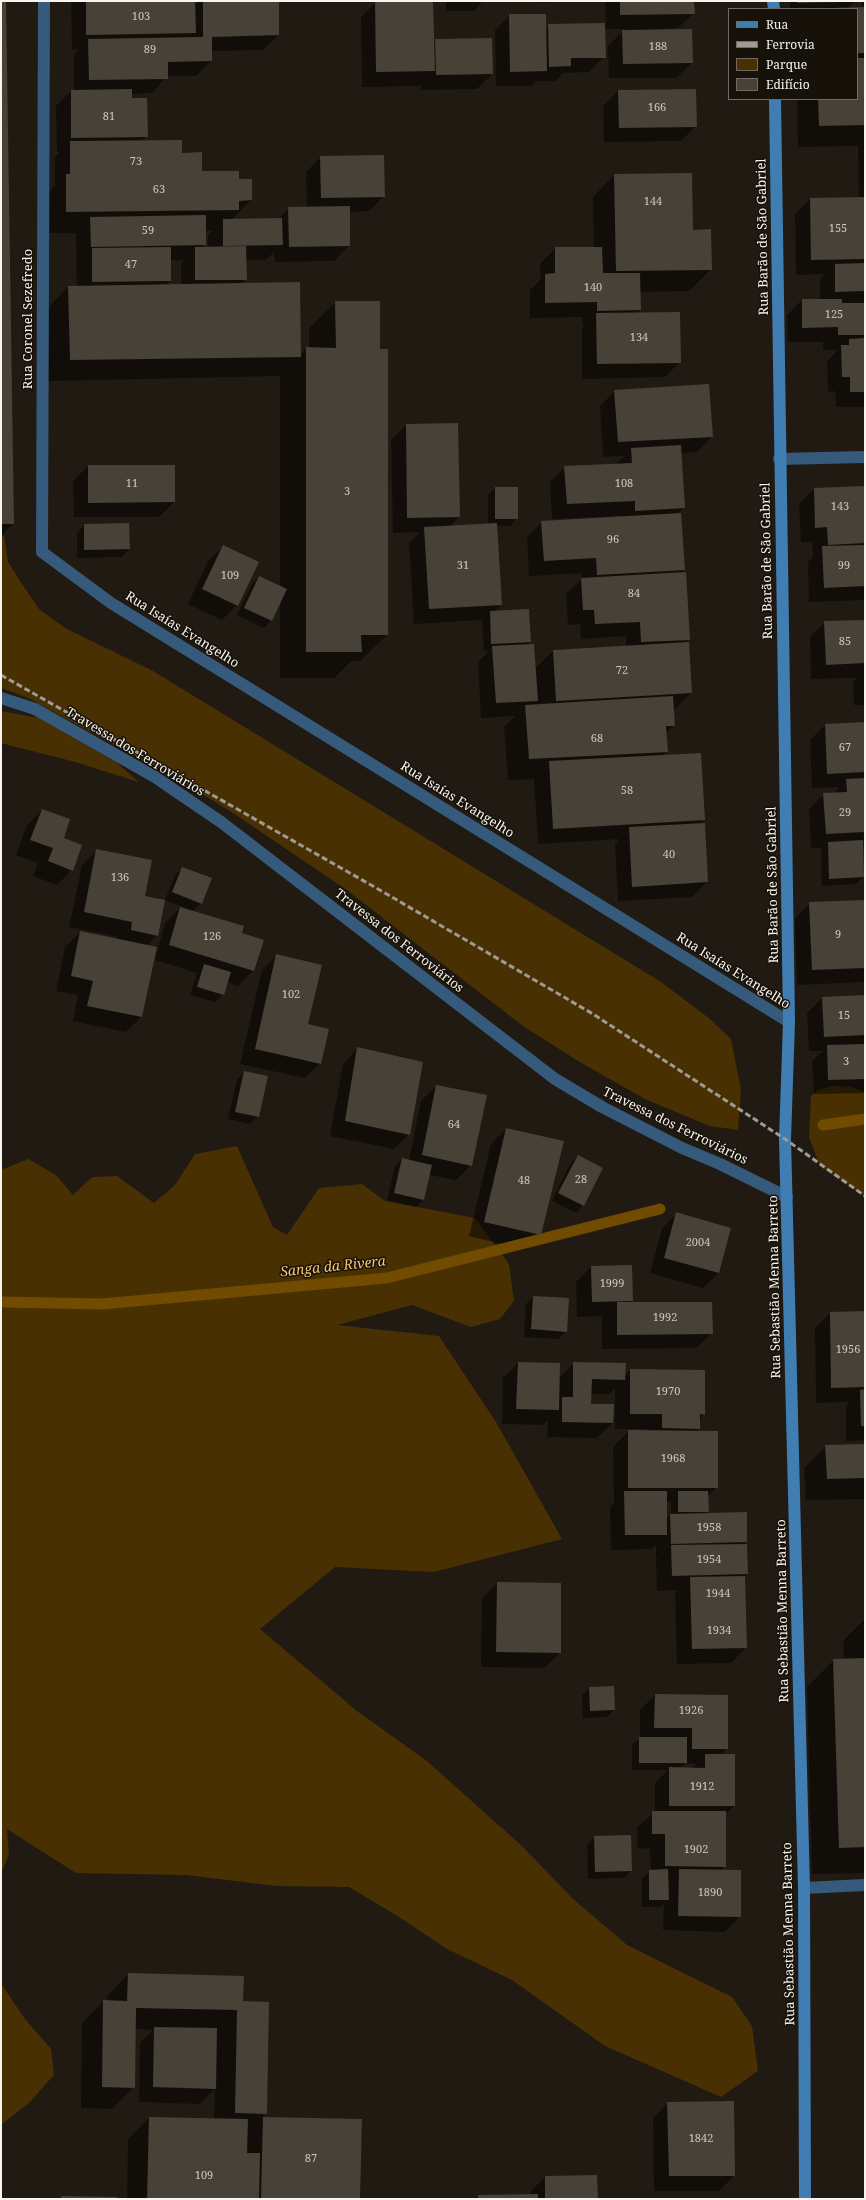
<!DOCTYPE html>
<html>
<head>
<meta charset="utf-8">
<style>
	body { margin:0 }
	#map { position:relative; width:866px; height:2200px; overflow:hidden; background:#201a12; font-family:"Noto Serif",serif }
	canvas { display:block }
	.frame { position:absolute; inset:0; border:2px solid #f8f4ee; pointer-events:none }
	.legend { position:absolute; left:728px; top:8px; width:130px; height:92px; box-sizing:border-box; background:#161109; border:1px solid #706c65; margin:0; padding:5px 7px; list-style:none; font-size:12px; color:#f8f4ee }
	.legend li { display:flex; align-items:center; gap:8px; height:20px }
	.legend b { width:20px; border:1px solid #706c65 }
</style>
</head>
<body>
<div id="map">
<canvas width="866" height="2200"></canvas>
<div class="frame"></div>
<ul class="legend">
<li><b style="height:5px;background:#407db3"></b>Rua</li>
<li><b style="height:5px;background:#9f9a94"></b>Ferrovia</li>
<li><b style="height:11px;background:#483003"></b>Parque</li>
<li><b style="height:11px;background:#474137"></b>Edifício</li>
</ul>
</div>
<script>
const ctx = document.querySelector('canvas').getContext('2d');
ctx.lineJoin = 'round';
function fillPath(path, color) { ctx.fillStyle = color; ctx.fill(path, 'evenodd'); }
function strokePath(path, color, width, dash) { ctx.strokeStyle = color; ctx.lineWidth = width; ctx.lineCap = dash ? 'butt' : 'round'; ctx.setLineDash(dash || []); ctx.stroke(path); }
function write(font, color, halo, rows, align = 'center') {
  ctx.font = font + ' "Noto Serif",serif'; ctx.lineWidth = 3; ctx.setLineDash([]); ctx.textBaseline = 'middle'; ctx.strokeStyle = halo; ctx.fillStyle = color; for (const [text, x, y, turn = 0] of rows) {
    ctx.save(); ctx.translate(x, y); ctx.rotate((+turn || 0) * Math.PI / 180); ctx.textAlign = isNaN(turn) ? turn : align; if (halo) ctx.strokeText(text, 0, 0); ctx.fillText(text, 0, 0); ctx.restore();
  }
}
fillPath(new Path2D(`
	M4 536 8 562 22 584 39 609 65 628 153 671 661 982 710 1019 731 1039 741 1089 738 1130 710 1126 645 1099 578 1061 523 1026 344 888 230 811 182 782 28 698 1 688V537Z
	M1 711 39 718 116 762 139 782 75 762 1 743Z
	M834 1086 851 1087 865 1092V1197L820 1166 809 1137 811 1096 820 1089Z
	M237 1146 273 1227 287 1235 319 1188 362 1184 385 1201 475 1218 509 1264 514 1301 500 1319 471 1327 412 1305 337 1325 439 1336 496 1422 562 1539 434 1572 335 1567 260 1629 357 1711 427 1761 523 1847 572 1898 627 1945 732 1997 752 2026 758 2071 721 2097 605 2046 512 1980 447 1949 399 1917 349 1887 276 1886 186 1875 76 1873 7 1829 9 1854 1 1874V1170L28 1159 56 1175 73 1195 92 1177 117 1176 154 1203 175 1185 195 1154Z
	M1 1957 2 1985 25 2019 51 2049 54 2075 30 2102 1 2125Z`), '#483003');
fillPath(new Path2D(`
	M1 1H5L13 524 1 536Z
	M71 1H194V6L199 1H278V35L263 50 211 51V61L196 76H167L152 93 131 94V99L147 136 141 141 181 154 201 171 238 180 251 200 231 220 278 219 289 208H307L306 172 321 157 384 196 369 211 349 212V246L334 261 275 262 274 252 266 260H245L246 279 240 284 300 355 306 348H309V328L336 302 379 350 387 635 360 661H351L334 678H280V603L272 620 264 628 237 615 252 584 259 577 280 586V376L48 381 47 309 68 287H77L76 233H45V196L55 186V157L60 152H57L56 106 71 91H74V55L79 49 72 50ZM205 231H212L208 235V248H202L205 245ZM170 260H184L181 263V285L165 286 170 281Z
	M432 1 433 42 436 40 491 39 492 74 477 89 421 90V84L419 86 362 87 361 17 376 2Z
	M446 1H483L474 11H446Z
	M539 1H583L539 3Z
	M605 1H693L694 13 678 28 657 29 692 63 676 78H609L608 46 625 29H604V57L589 72 563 73 555 81H536L531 86H496L495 30 510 15 545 29 549 25 606 24Z
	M790 1H855L848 8H862V1H865V407H836L835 391 828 392 827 361 838 350H823V342H788L787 315 802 300H820V280L825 274 796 275 795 214 810 199 859 198 858 146 798 147 797 99H857V9H790Z
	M618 91 696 126 681 141 604 142 603 106Z
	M614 175 692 231 711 269 689 291 640 292V310L636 313 680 362 665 377 582 379V329L585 325 583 326 582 317 530 318V290L541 279 540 264 556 248H594L593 197Z
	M615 391 712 437 697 452 681 453 684 508 677 514 684 570 680 574 689 639 685 643 691 693 673 711 674 725 666 733 667 751 662 756 704 820 699 825 704 824 707 882 692 897 618 901 615 844 619 839 538 844 534 779 508 780 504 727 515 716 481 718 478 662 489 651H484L482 620 414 624 409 543 420 532 393 533 391 440 406 425 457 424 459 517 449 527 488 524V495L495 488 517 518 510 526H496L501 605 493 612 530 641 527 645 535 669 553 651 626 646V636L581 639 580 624 568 625 566 594 582 579 581 573 529 576 527 537 542 522 620 518V516L552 519 550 482 565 467 616 464 625 456 603 457 600 406Z
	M88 466H174V502L159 517H74L73 481Z
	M865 487V600L809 602 808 562 813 557 812 542H801L799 504 814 489Z
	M128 524 129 549 122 557 77 558V533L84 525Z
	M224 546 237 605 222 620 188 604 208 561Z
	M865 621V705H854L853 682 857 678 811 679 810 637 825 622Z
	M865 723 863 877 856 884 822 886 821 850 823 848H811L809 809 824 794H833L839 787 812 788 810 740 825 725Z
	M42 810 62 839 72 870 57 885 33 876 38 863 16 855 27 825Z
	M97 850 144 897 157 935 147 946 141 1017 126 1032 73 1021 78 995 56 991 65 947 80 932 117 940 118 937 69 927 82 865Z
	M183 868 201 903 192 912 241 934 253 971 238 986 227 982 223 995 215 1002 190 995 197 973 155 960 165 923 180 908 188 909 165 900 175 875Z
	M865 901V982L797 985 795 918 810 903Z
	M277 955 307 1025 320 1063 305 1078 240 1064 262 970Z
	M865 996V1093L814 1094 812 1061 823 1051H809L807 1013 822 998Z
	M358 1048 409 1134 394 1149 330 1136 343 1064Z
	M245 1072 258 1116 250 1124 228 1119 237 1079Z
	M436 1086 471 1165 456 1180 429 1175 423 1200 416 1207 387 1200 395 1166 402 1159 409 1161 421 1101Z
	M506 1129 540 1235 525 1250 469 1236 491 1144Z
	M578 1156 583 1205 576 1213 552 1201 570 1164Z
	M677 1213 718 1273 703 1288 650 1273 662 1228Z
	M591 1267 632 1301 631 1303 712 1333 696 1348 602 1349V1316L577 1317 576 1282Z
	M533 1297 566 1332 558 1339 524 1337 526 1304Z
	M865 1312V1440L846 1441V1406L849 1402 816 1403 815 1328 830 1313Z
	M518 1363 559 1378 574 1363 625 1376 630 1370 704 1414 699 1420V1428L696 1432 717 1487 708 1496V1511L706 1514 746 1542 744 1545 747 1574 744 1577 746 1648 731 1663 677 1664 675 1593 678 1590 657 1591 656 1561 659 1559H656V1545L651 1549 611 1550 610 1507 614 1503 613 1447 629 1431H648V1429H615V1388L609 1394H590V1405L613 1423 597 1438 547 1437 548 1420 543 1425 502 1424 503 1378ZM666 1502H671V1514L666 1519Z
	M865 1445V1499L806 1500 804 1468 826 1446Z
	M497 1583 560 1653 544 1668 481 1667 482 1598Z
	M865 1619V1873L812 1874 807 1687 834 1660H844L843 1641Z
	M590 1688 614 1710 607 1717 583 1718 582 1695Z
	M655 1695 727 1748 721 1755 734 1806 725 1815V1866L720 1871 740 1916 725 1932 663 1930 664 1903 660 1907H642V1878L651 1871 650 1848 638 1849 637 1827 655 1812V1783L668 1770H632V1745L640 1738V1710ZM685 1763 697 1764 692 1768H680Z
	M594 1837 631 1871 624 1878 588 1879 587 1845Z
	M128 1974 242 2002 266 2113 262 2118 361 2120 359 2199H127L128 2139 149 2118 214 2119 215 2089 200 2104 139 2102 140 2043 153 2030 135 2029 134 2087 112 2109 81 2108 82 2023 104 2001H107V1996Z
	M668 2103 734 2176 719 2191H654L653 2118Z
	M545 2177 597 2199H476L479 2196 530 2195V2192Z`), '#0007');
strokePath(new Path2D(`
	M823 1125 865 1119
	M1 1302 102 1304 387 1278 660 1209`), '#704b00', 11);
fillPath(new Path2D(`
	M1 1H6L14 524H1Z
	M86 1H195L196 33 86 35Z
	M203 1H279V35L212 37V61L168 62V79L89 80 88 39 203 37Z
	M375 1H433L435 71 376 72Z
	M620 1H694L695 14 620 15Z
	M797 1H839V2L797 3Z
	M865 7V53H857V9H802Z
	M509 14H546L547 71 510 72Z
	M605 23 606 58H571V66L549 67 548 24Z
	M692 29 693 63 623 64 622 30Z
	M492 38 493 74 436 75 435 39Z
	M857 58H865V125L819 126 818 99H857Z
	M132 89V98H147L148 137 71 138V90Z
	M696 89 697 127 619 128 618 90Z
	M182 140V153L202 152V171H239V179H252V200L239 201V210L66 212V174H70V141Z
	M384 155 385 197 321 198 320 156Z
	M692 173 693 230 711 229 712 270 616 271 614 174Z
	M865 197V259L811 260 810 198Z
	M350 206V246L289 247 288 207Z
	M206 215V245L91 247 90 217Z
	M282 218 283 245 223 246V219Z
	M246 246 247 280H195V247Z
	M171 247V281L92 282V248Z
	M555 247H602L603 273H640L641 310 597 311V302L545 303V274L555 273Z
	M865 263V291L835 292V264Z
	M300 282 301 357 70 360 68 286Z
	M802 299H842V303H865V335H838V327L802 328Z
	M335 301H380V349H388V635H361L362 652H306V347L336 348Z
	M680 312 681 363 597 364 596 313Z
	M865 338V392H850V377H842L841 345H849V339Z
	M709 384 713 437 618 442 614 390Z
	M458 423 460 517 407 518 406 424Z
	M681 445 685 508 635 511V501L567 504 564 466 632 463 631 448Z
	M88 465H175V502L88 503Z
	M865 486V543L828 545 827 527 815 528 814 488Z
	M495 487H518V519H495Z
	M681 513 685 570 597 575 596 558 544 561 541 521Z
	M129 523 130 549 84 550V524Z
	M497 523 502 605 429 609 424 527Z
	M223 545 259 562 238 606 202 589Z
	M865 545V586L824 588 822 546Z
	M686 572 690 640 641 642 640 622 595 624 594 610H583L581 578Z
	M259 576 287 589 272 621 244 608Z
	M529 609 531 642 491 644 490 611Z
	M865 620V663L826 665 824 621Z
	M689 642 692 693 556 701 553 650Z
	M534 644 538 701 496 703 492 646Z
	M673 696 675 726H666L668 752 529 759 525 705Z
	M865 722V772L827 774 825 724Z
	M701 753 705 820 553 829 549 761Z
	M865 778V832L826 834 823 793 847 792 846 779Z
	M42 809 70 819 64 838 82 845 73 871 48 861 53 848 30 840Z
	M705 823 708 882 632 887 629 827Z
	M863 840 864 877 829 879 828 842Z
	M96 849 152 860 145 896 165 900 158 936 131 930 132 922 84 912Z
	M182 867 212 878 202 904 172 892Z
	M865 900V968L812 970 809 902Z
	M180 907 244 926 242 933 264 940 254 971 169 945Z
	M80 931 157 947 142 1017 87 1006 93 981 71 976Z
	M276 954 322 965 308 1024 329 1029 321 1064 255 1049Z
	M204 964 231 972 224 995 197 987Z
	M865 995V1035L824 1037 822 997Z
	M865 1044V1079L828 1080 827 1045Z
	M357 1047 423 1062 410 1135 345 1121Z
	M244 1071 268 1076 259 1117 235 1112Z
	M436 1085 487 1095 472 1166 422 1155Z
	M506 1128 564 1141 541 1235 484 1222Z
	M578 1155 603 1168 584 1206 558 1193Z
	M402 1158 432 1165 424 1200 394 1193Z
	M676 1212 731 1228 719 1273 664 1258Z
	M632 1265 633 1301 592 1302 591 1266Z
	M533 1296 569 1298 567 1332 531 1329Z
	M617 1302H712L713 1334 617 1335Z
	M865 1311V1387L831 1388 830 1312Z
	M518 1362 560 1363 559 1410 516 1409Z
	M573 1362 626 1363 625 1380 592 1379 591 1404H614L613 1423 562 1422V1397H573Z
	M630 1369 705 1370V1415L700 1414V1429L662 1428V1414H630Z
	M865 1389V1426H861L860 1390Z
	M628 1430 718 1431V1488H628Z
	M865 1444V1478L827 1479 825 1445Z
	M624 1491H667V1535H625Z
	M678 1491H708L709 1512H678Z
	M747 1512V1542L671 1544 670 1514Z
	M747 1544 748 1574 672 1576 671 1545Z
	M745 1576 747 1648 692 1649 690 1577Z
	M497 1582 561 1583V1653L496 1652Z
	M865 1658V1847L839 1848 833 1659Z
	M614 1686 615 1710 590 1711 589 1687Z
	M655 1694 728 1695V1749H692V1728H654Z
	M639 1737H687V1763H639Z
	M705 1754H735V1806H669V1767L705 1768Z
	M652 1811H726V1867L665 1866V1834H652Z
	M631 1835 632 1871 595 1872 594 1836Z
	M668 1869 669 1900H649V1870Z
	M679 1869 741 1870V1917L678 1916Z
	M128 1973 244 1976 243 2001 269 2002 267 2114 235 2113 237 2010 136 2008 135 2088 102 2087 103 2000 127 2001Z
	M154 2027 217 2028 216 2089 153 2087Z
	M734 2101 735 2176H669L667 2102Z
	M149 2117 248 2119 247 2153H260L259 2199H147Z
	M263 2117 362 2119 360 2199H261Z
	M597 2175 598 2199H545V2176Z
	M538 2194V2199H478V2195Z
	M61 2196 117 2197V2199H61Z
	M391 2198H411V2199H391Z`), '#474137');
strokePath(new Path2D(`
	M44 1 42 552 111 603 789 1022
	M779 459 865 457
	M1 698 35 709 155 777 221 822 555 1079 602 1107 682 1148 720 1164 787 1197
	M804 1888 865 1885`), '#355a7b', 12);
strokePath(new Path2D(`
	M773 1 774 9
	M775 99 789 1022 785 1139 804 1888 805 2199`), '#407db3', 12);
strokePath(new Path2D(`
	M1 675 378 889 593 1014 785 1139 865 1196`), '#9f9a94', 3, [6, 3]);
write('11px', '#ccc7c0', null, [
	["103",141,17],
	["188",658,47],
	["89",150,50],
	["166",657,108],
	["81",109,117],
	["73",136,162],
	["63",159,190],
	["144",653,202],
	["155",838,229],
	["59",148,231],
	["47",131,265],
	["140",593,288],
	["125",834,315],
	["134",639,338],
	["11",132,484],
	["108",624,484],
	["3",347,492],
	["143",840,507],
	["96",613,540],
	["31",463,566],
	["99",844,566],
	["109",230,576],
	["84",634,594],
	["85",845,642],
	["72",622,671],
	["68",597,739],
	["67",845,748],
	["58",627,791],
	["29",845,813],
	["40",669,855],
	["136",120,878],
	["9",838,935],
	["126",212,937],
	["102",291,995],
	["15",844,1016],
	["3",846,1062],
	["64",454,1125],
	["28",581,1180],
	["48",524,1181],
	["2004",698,1243],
	["1999",612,1284],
	["1992",665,1318],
	["1956",848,1350],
	["1970",668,1392],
	["1968",673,1459],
	["1958",709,1528],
	["1954",709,1560],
	["1944",718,1594],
	["1934",719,1631],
	["1926",691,1711],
	["1912",702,1787],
	["1902",696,1850],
	["1890",710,1893],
	["1842",701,2139],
	["87",311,2159],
	["109",204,2176]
]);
write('13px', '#f8f4ee', '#161109', [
	["Rua Barão de São Gabriel",763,237,-91],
	["Rua Coronel Sezefredo",28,319,-90],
	["Rua Barão de São Gabriel",767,561,-91],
	["Rua Isaías Evangelho",182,630,32],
	["Travessa dos Ferroviários",135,752,31],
	["Rua Isaías Evangelho",457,800,32],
	["Rua Barão de São Gabriel",773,885,-91],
	["Travessa dos Ferroviários",399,941,38],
	["Rua Isaías Evangelho",733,971,32],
	["Travessa dos Ferroviários",675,1126,26],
	["Rua Sebastião Menna Barreto",775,1287,-91],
	["Rua Sebastião Menna Barreto",783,1611,-91],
	["Rua Sebastião Menna Barreto",789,1934,-91]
]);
write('italic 14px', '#fdc56d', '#161109', [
	["Sanga da Rivera",333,1267,-6]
]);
</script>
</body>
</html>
